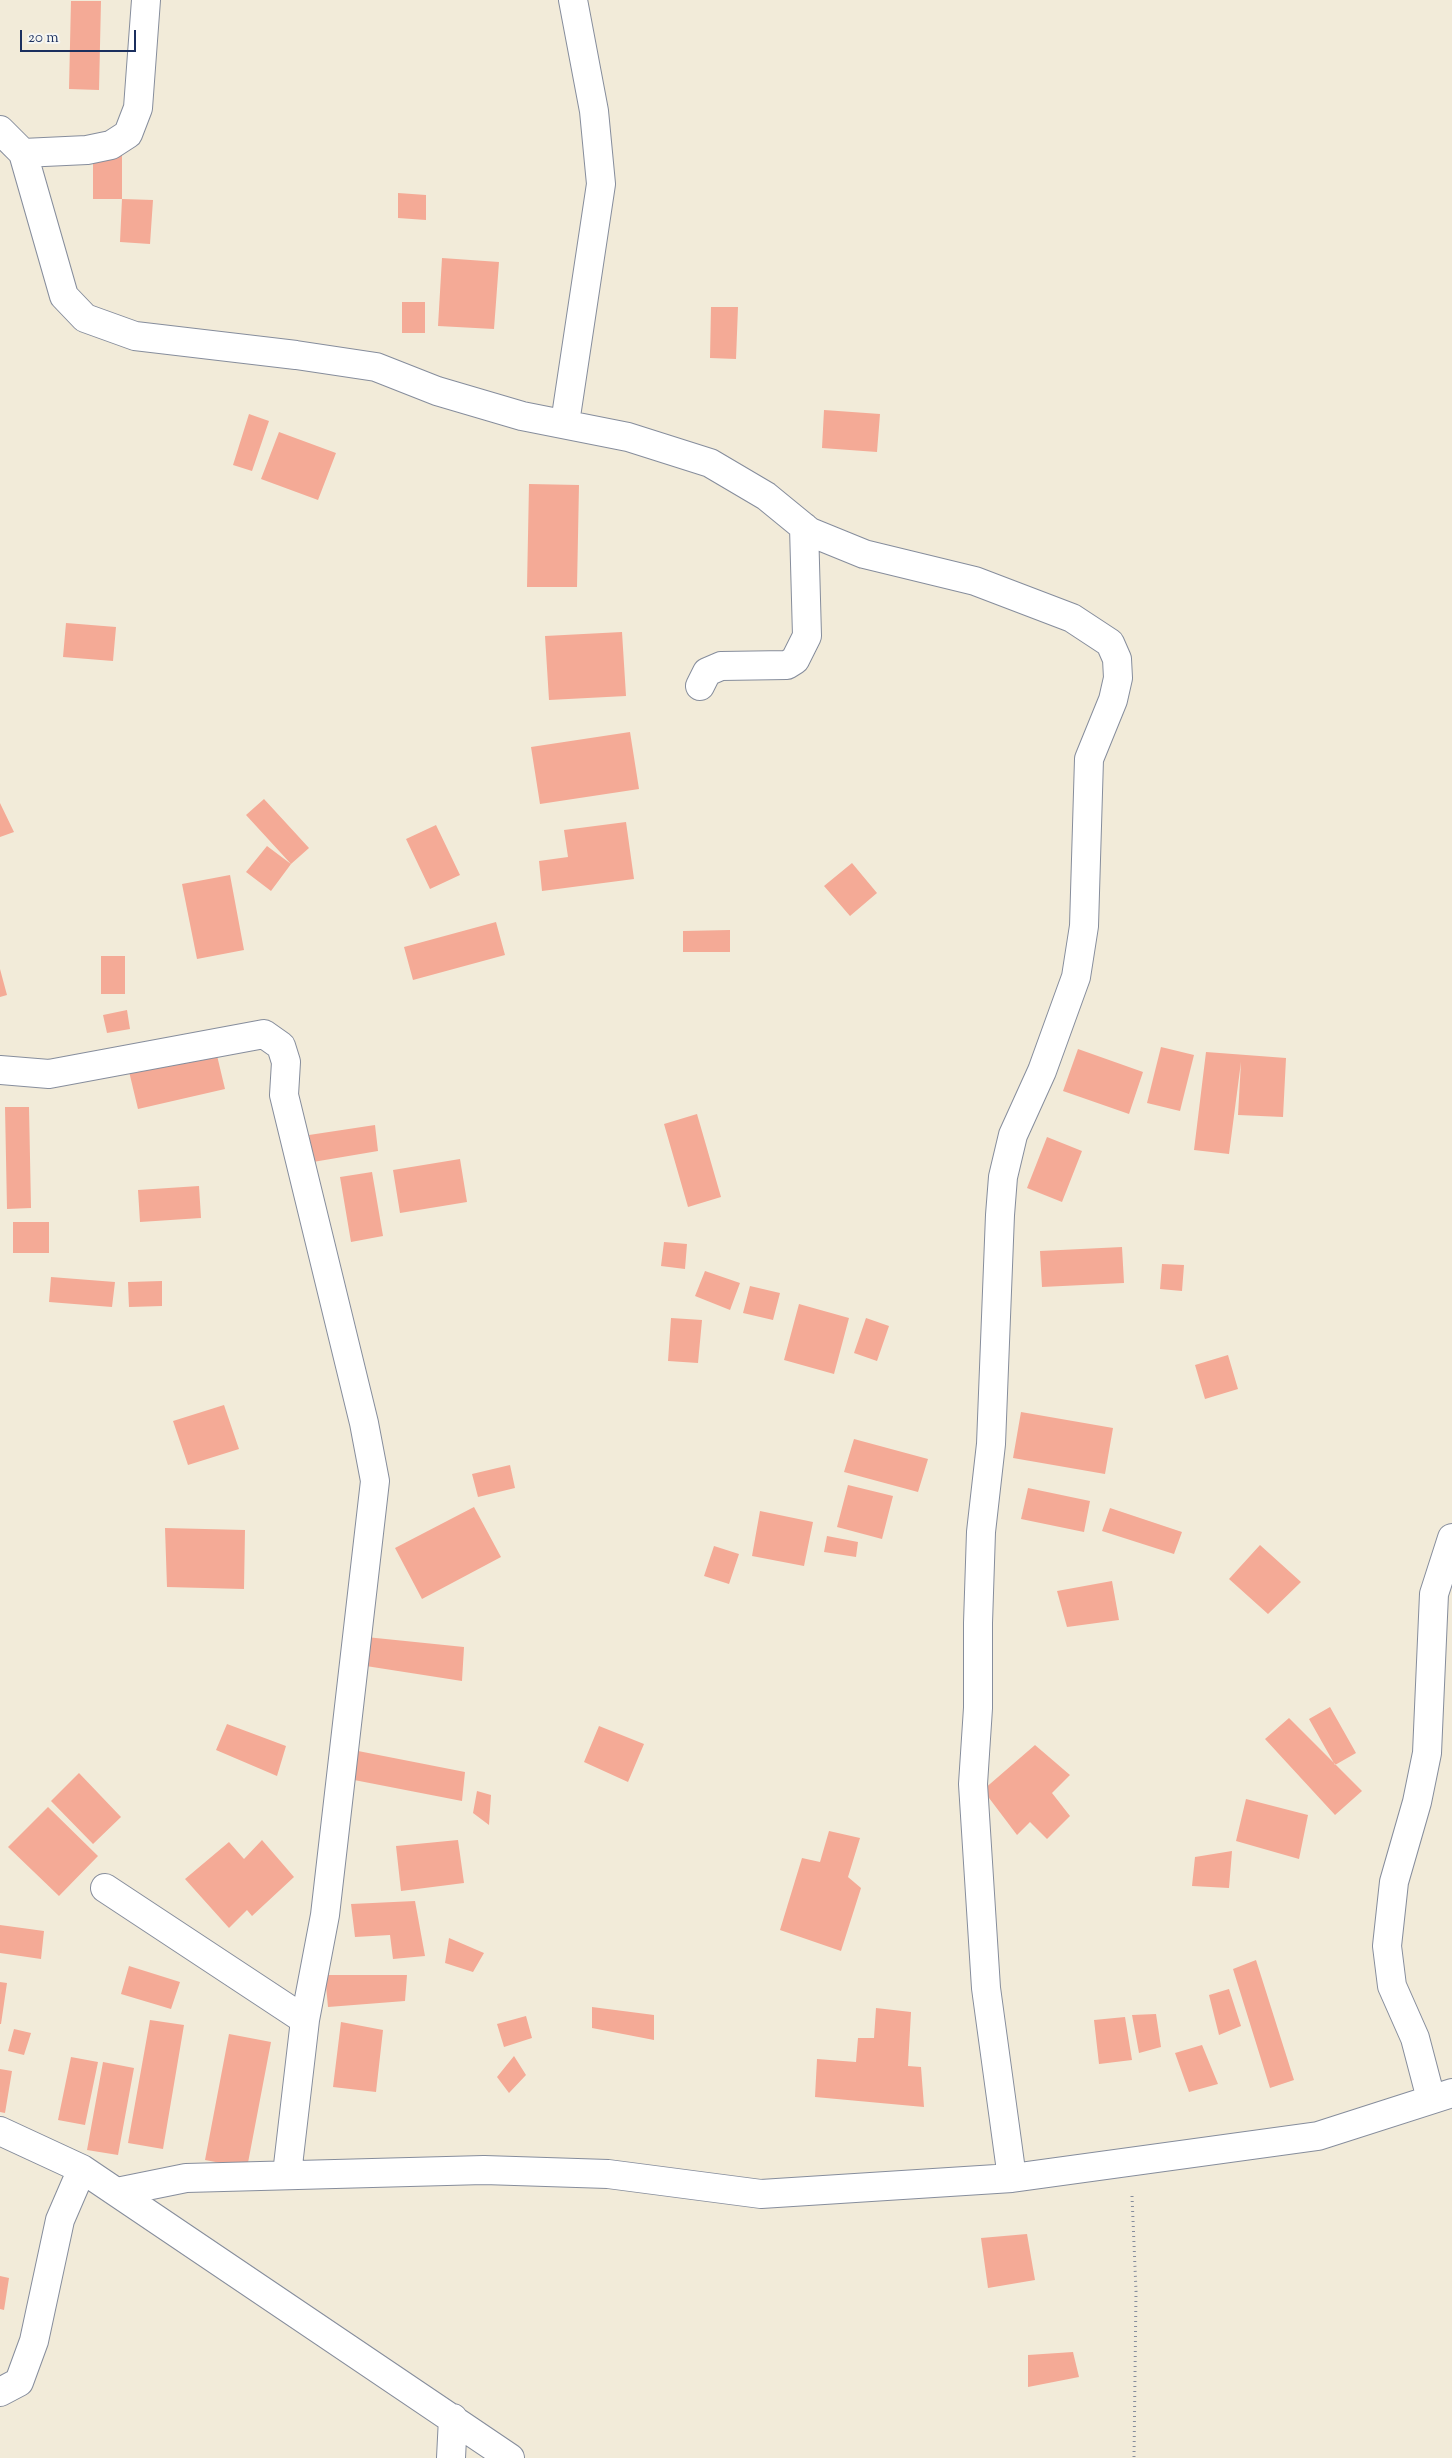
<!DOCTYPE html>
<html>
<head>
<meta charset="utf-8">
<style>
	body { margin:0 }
	#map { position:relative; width:1452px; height:2458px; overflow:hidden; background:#f2ebd9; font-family:"Sorts Mill Goudy",serif }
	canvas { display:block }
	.scale { position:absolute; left:20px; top:30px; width:116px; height:22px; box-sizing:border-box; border:2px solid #1b2f5e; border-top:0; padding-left:6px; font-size:15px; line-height:18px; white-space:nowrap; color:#1b2f5e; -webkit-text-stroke:4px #f6f6f2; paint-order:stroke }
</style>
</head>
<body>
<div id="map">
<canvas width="1452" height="2458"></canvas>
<div class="scale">20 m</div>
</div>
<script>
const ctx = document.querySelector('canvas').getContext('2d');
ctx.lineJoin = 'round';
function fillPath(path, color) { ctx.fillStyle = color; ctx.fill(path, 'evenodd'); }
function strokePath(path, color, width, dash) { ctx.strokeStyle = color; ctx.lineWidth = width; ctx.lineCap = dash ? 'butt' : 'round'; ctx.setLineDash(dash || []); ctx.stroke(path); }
fillPath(new Path2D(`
	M71 1H101L99 90 69 89Z
	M93 155H122V199H93Z
	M398 193 426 195V220L398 218Z
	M122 199 153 200 150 244 120 242Z
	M442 258 499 262 494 329 438 326Z
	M402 302H425V333H402Z
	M711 307H738L736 359 710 358Z
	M824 410 880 414 877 452 822 448Z
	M249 414 269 421 252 471 233 465Z
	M279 432 336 453 318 500 261 479Z
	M529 484 579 485 577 587H527Z
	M66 623 116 627 113 661 63 657Z
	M622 632 626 696 549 700 545 636Z
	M630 732 639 789 540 804 531 747Z
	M264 799 309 848 291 864 246 815Z
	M0 803 14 832 0 837Z
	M626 822 634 879 542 891 539 861 568 857 564 830Z
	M436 825 460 875 430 889 406 839Z
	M267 846 291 864 271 891 246 872Z
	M852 863 877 893 850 916 824 886Z
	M230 875 244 950 197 959 182 884Z
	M496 922 505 955 413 980 404 947Z
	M730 930V952H683V931Z
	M101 956H125V994H101Z
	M0 969 7 995 0 997Z
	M127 1010 130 1029 107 1033 103 1015Z
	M214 1043 225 1089 138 1109 127 1063Z
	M1161 1047 1194 1055 1180 1111 1147 1103Z
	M1078 1049 1143 1072 1129 1114 1063 1091Z
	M1206 1052 1286 1058 1283 1117 1238 1115 1241 1062 1229 1154 1194 1150Z
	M5 1107H29L31 1208 7 1209Z
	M697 1114 721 1197 688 1207 664 1124Z
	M375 1125 378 1151 313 1162 309 1135Z
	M1047 1137 1082 1151 1062 1202 1027 1188Z
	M460 1159 467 1202 400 1213 393 1170Z
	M372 1172 383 1236 351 1242 340 1177Z
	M199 1186 201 1218 140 1222 138 1190Z
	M13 1222H49V1253H13Z
	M664 1242 687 1244 685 1269 661 1266Z
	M1122 1247 1124 1283 1042 1287 1040 1251Z
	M1162 1264 1184 1265 1182 1291 1160 1289Z
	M705 1271 740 1283 730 1310 695 1296Z
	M51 1277 115 1282 112 1307 49 1302Z
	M162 1281V1306L129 1307 128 1282Z
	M750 1286 780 1293 773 1320 743 1313Z
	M799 1304 849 1318 834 1374 784 1360Z
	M671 1318 702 1320 698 1363 668 1361Z
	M866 1318 889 1326 877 1361 854 1353Z
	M1228 1355 1238 1389 1205 1399 1195 1365Z
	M224 1405 239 1449 188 1465 173 1421Z
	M1021 1412 1113 1428 1105 1474 1013 1458Z
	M854 1439 928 1459 918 1492 844 1472Z
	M510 1465 515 1488 478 1497 472 1474Z
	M848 1485 893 1496 882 1539 837 1527Z
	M1028 1488 1090 1501 1084 1532 1021 1519Z
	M474 1507 501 1557 422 1599 395 1548Z
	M1110 1508 1182 1532 1174 1554 1102 1531Z
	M760 1511 813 1522 804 1566 752 1556Z
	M165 1528 245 1530 244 1589 167 1587Z
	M827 1536 858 1542 856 1557 824 1552Z
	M1260 1545 1301 1582 1268 1614 1229 1579Z
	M714 1546 739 1554 729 1584 704 1576Z
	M1112 1581 1119 1620 1067 1627 1057 1591Z
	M366 1637 464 1647 462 1681 366 1666Z
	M1330 1707 1356 1753 1335 1765 1309 1719Z
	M1289 1718 1362 1791 1335 1815 1265 1739Z
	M227 1724 286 1746 277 1776 216 1750Z
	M599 1726 644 1744 628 1782 584 1762Z
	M1035 1745 1070 1775 1052 1793 1070 1816 1047 1839 1030 1822 1017 1835 983 1790Z
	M353 1750 465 1772 462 1801 349 1779Z
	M79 1773 121 1817 93 1844 51 1801Z
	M477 1791 491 1795 489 1825 473 1813Z
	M1246 1799 1308 1815 1299 1859 1236 1841Z
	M48 1807 98 1856 59 1896 8 1847Z
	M829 1831 860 1838 848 1877 861 1888 841 1951 780 1930 802 1858 820 1862Z
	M262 1840 294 1877 252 1916 247 1910 229 1928 185 1879 229 1842 244 1859Z
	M458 1840 464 1883 401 1891 396 1846Z
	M1232 1851 1229 1888 1192 1886 1195 1857Z
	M415 1901 425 1956 393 1959 390 1935 355 1937 351 1904Z
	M0 1925 44 1931 41 1959 0 1953Z
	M449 1938 484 1953 473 1972 445 1963Z
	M1256 1960 1294 2080 1270 2088 1233 1969Z
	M129 1966 180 1982 171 2009 121 1994Z
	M325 1975H407L405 2001 328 2007Z
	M0 1982 7 1983 1 2024H0Z
	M1229 1989 1241 2026 1219 2035 1209 1995Z
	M592 2007 654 2015V2040L592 2028Z
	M876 2008 911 2012 908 2066 921 2067 924 2107 815 2097 817 2059 856 2062 858 2038H874Z
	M1156 2014 1161 2047 1139 2053 1132 2015Z
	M526 2016 532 2038 504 2047 497 2024Z
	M1125 2017 1132 2060 1099 2064 1094 2020Z
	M150 2020 184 2025 163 2149 128 2143Z
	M341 2022 383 2030 376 2092 333 2087Z
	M14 2029 31 2033 24 2055 8 2051Z
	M229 2034 271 2042 247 2168 205 2160Z
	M1202 2045 1218 2084 1189 2092 1175 2053Z
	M514 2056 526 2075 509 2093 497 2077Z
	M71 2057 98 2062 85 2125 58 2120Z
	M103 2062 134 2068 118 2155 87 2150Z
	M0 2069 12 2071 5 2113 0 2112Z
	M1027 2234 1035 2280 988 2288 981 2238Z
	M0 2276 9 2278 4 2310 0 2309Z
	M1073 2352 1079 2377 1028 2387V2355Z`), '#f4aa96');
const street = new Path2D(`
	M0 130 23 153 64 296 85 318 135 336 296 355 376 367 437 391 522 416 628 437 710 463 766 496 810 532 864 554 975 581 1072 618 1110 643 1117 659 1118 678 1113 700 1089 759 1084 926 1076 977 1042 1071 1013 1135 1003 1177 1000 1215 991 1444 981 1532 978 1623V1708L973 1784 986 1988 1012 2178
	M23 153 87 150 111 145 128 134 138 108 146 0
	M565 423 601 184 594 111 573 0
	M700 686 707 672 721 666 787 665 795 660 807 636 804 527
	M0 1070 49 1074 264 1034 281 1046 286 1062 284 1095 364 1423 375 1481 325 1915 305 2020 287 2174
	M105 1888 305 2020
	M1431 2099 1415 2038 1392 1986 1387 1946 1394 1882 1417 1802 1427 1753 1434 1594 1452 1538
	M0 2131 82 2169 510 2458
	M117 2192 186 2178 484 2170 608 2174 761 2194 1012 2178 1318 2136 1452 2093
	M0 2392 19 2382 34 2341 60 2220 82 2169
	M451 2458 453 2418`);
strokePath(street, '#868d9c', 30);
strokePath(new Path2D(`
	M1132 2196 1136 2291 1134 2458`), '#868d9c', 3, [1, 4]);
strokePath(street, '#fff', 28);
</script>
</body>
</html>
